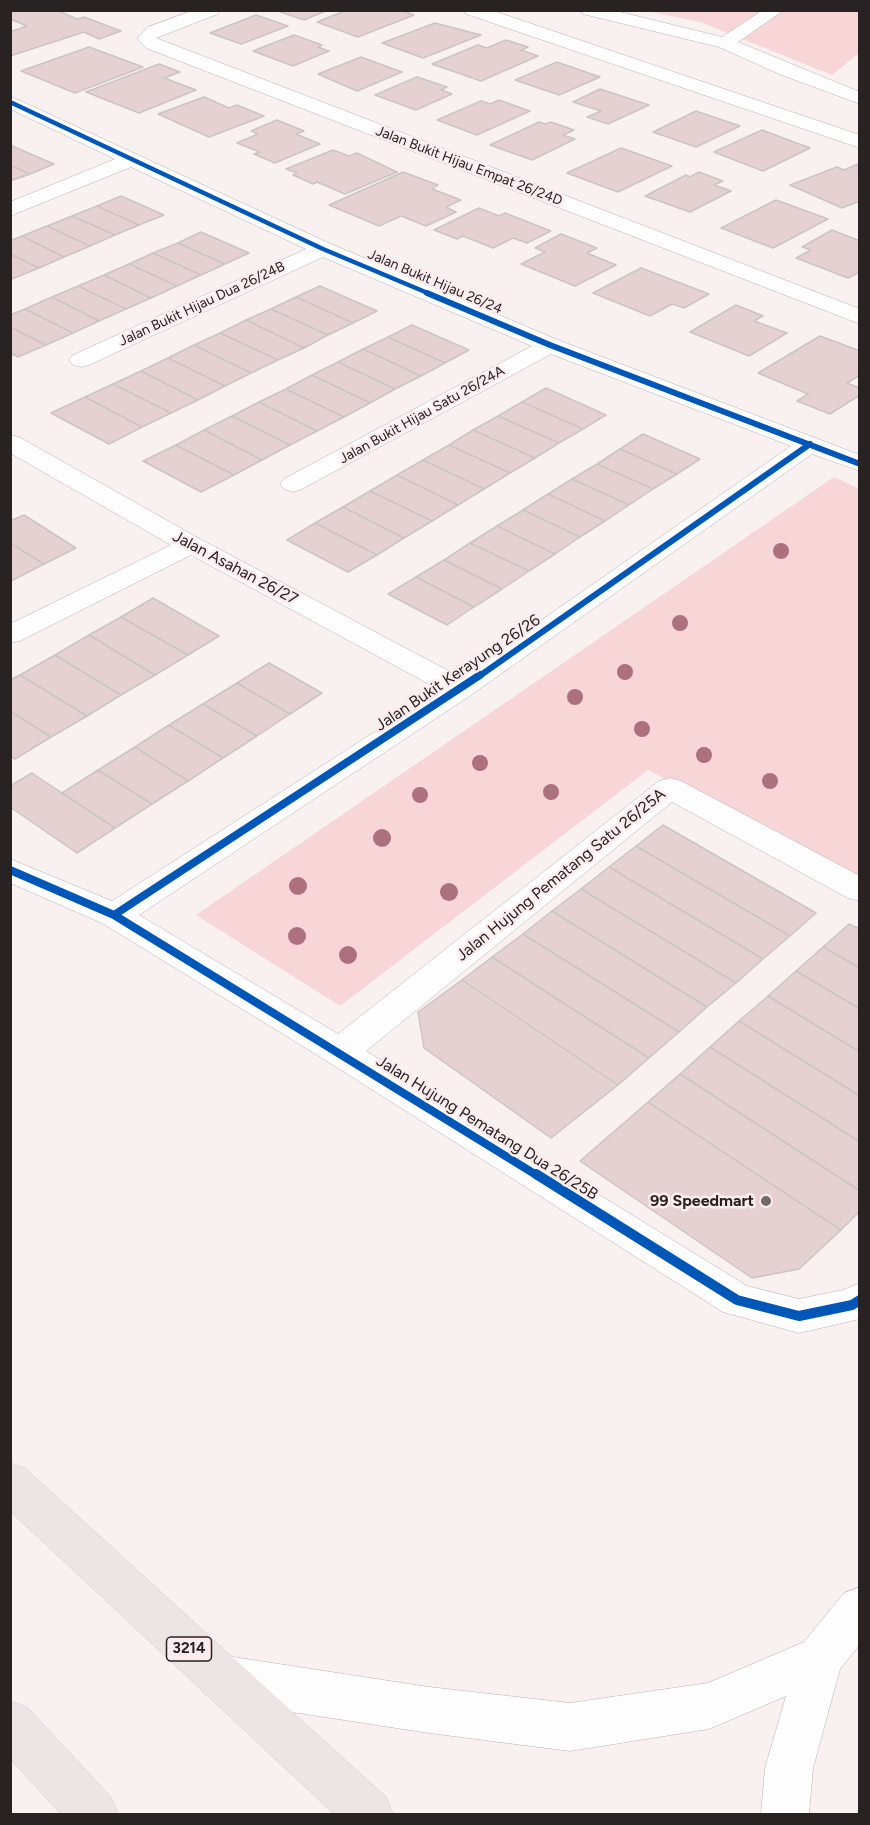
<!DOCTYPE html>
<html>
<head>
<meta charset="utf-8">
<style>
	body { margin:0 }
	#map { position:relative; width:870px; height:1825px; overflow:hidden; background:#f9f0f0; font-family:Figtree,sans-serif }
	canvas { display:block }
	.frame { position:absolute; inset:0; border:12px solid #282222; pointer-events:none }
</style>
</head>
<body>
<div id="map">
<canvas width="870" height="1825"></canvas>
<div class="frame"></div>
</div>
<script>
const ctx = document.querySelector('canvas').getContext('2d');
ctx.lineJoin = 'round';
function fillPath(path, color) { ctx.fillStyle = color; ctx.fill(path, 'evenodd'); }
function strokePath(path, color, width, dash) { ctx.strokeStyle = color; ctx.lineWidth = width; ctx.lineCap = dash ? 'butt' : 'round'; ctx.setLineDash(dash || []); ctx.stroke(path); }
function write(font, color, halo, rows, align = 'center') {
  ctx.font = font + ' Figtree,sans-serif'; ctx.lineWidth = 5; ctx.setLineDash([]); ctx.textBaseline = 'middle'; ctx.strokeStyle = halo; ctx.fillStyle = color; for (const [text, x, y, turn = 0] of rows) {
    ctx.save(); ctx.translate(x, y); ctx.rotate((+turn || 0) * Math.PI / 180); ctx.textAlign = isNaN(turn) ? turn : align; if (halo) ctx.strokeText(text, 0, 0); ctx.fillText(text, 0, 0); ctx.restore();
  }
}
fillPath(new Path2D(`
	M647 11H859V53L832 75 700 22Z
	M834 477 859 489V882L648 770 340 1006 196 915Z`), '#f8d6d7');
const building = new Path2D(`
	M10 10H56L77 19 84 17 121 31 99 39 84 32 10 56V32L27 26 10 19Z
	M275 10H328L304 20Z
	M347 10H401L414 15 358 37 317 22Z
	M256 15 288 26 241 44 210 33Z
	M435 23 481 35 423 58 382 43Z
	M294 35 322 45 318 47 329 51 293 66 253 51Z
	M506 40 528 47 521 50 538 56 481 81 432 64 478 45 487 48Z
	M89 47 143 67 75 93 21 71Z
	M361 57 402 72 357 91 318 74Z
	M557 62 600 77 559 95 515 80Z
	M159 64 180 72 164 78 196 90 139 113 86 92Z
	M417 77 447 87 441 90 452 94 416 110 375 95Z
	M600 89 649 105 608 124 587 117 601 111 573 102Z
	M204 97 229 108 237 105 264 116 209 137 158 114Z
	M499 100 530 111 477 135 437 120 481 101 490 104Z
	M696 111 740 126 696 147 653 132Z
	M277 120 304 131 296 134 320 144 275 163 254 154 260 152 237 143 258 134 251 131Z
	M539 122 545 124 551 122 574 130 563 135 575 139 532 160 490 145Z
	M762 130 810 148 763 171 714 152Z
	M10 145 54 164 30 174 10 165Z
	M621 148 672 166 618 192 567 173Z
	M333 150 349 156 357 153 397 172 345 194 317 182 313 184 293 175 297 173 286 169Z
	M858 164 860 201 842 208 790 185 837 167 844 170Z
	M10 165 30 174 10 181Z
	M403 172 438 185 432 189 461 200 446 207 456 212 426 226 401 216 379 226 329 205Z
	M699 172 723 181 714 185 731 191 690 212 645 196 686 175 690 177Z
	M121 196 164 215 139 225 97 206Z
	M776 200 828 219 773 248 721 228Z
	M97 206 139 225 115 235 72 216Z
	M479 208 499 216 505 213 551 231 527 243 513 238 493 248 463 236 457 239 434 230Z
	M72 216 115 235 90 246 47 226Z
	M47 226 90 246 64 257 22 236Z
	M832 230 860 241V272L848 278 796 258 811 250 802 247Z
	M201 232 249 253 225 264 178 243Z
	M561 234 597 248 587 253 616 265 575 286 521 264 545 252 535 248Z
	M22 236 64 257 39 268 10 254V241Z
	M178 243 225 264 201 275 153 253Z
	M153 253 201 275 177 286 129 264Z
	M10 254 39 268 12 279Z
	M129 264 177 286 151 298 104 275Z
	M641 268 709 294 684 308 672 304 650 316 593 293Z
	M104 275 151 298 126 309 78 286Z
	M78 286 126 309 99 321 52 297Z
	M320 286 377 311 353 323 296 297Z
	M52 297 99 321 73 333 25 309Z
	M296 297 353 323 328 335 271 309Z
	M736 305 763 316 754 321 787 333 749 356 690 332Z
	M25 309 73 333 46 345 10 327V315Z
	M271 309 328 335 304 348 246 320Z
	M246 320 304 348 278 360 220 333Z
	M412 325 469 350 445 363 388 337Z
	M10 327 46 345 18 357 10 353Z
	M220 333 278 360 251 373 194 345Z
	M820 336 860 351V375L847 383 860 388V395L830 414 797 401 808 394 758 373Z
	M388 337 445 363 421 376 363 349Z
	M194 345 251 373 225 386 168 358Z
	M363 349 421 376 395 389 338 362Z
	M168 358 225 386 198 400 141 371Z
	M338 362 395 389 370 403 312 375Z
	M141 371 198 400 171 413 113 384Z
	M312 375 370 403 344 417 286 389Z
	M113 384 171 413 142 427 85 397Z
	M546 388 606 415 583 429 522 402Z
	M286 389 344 417 317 431 259 402Z
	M85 397 142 427 109 444 51 413Z
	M259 402 317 431 290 445 232 416Z
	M522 402 583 429 559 443 498 416Z
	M232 416 290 445 262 460 204 430Z
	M498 416 559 443 535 458 473 430Z
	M204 430 262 460 234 475 176 445Z
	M473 430 535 458 510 473 449 445Z
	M643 434 700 459 677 474 620 449Z
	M176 445 234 475 201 492 143 461Z
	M449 445 510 473 484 489 423 460Z
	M620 449 677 474 653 489 597 464Z
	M423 460 484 489 458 505 397 475Z
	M597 464 653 489 629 505 572 479Z
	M397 475 458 505 432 521 370 491Z
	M572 479 629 505 605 521 548 494Z
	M370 491 432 521 404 538 343 507Z
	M548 494 605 521 580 537 523 510Z
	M343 507 404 538 377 555 315 523Z
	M523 510 580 537 555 554 497 526Z
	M24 515 76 548 44 564 10 543V521Z
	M315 523 377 555 348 572 287 540Z
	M497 526 555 554 529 571 470 543Z
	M10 543 44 564 11 581Z
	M470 543 529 571 502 589 444 560Z
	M444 560 502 589 474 607 416 577Z
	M416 577 474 607 447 625 388 594Z
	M153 598 219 636 188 655 121 617Z
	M121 617 188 655 155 675 89 635Z
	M89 635 155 675 121 695 55 655Z
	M55 655 121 695 87 716 20 675Z
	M269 663 322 693 290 714 237 683Z
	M20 675 87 716 51 737 10 711V680Z
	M237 683 290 714 257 736 203 704Z
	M203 704 257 736 223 758 169 725Z
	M10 711 51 737 15 759 10 756Z
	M169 725 223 758 188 781 135 747Z
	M135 747 188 781 152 804 98 770Z
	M98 770 152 804 115 828 62 793Z
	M32 773 62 793 115 828 77 853 10 807V786Z
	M663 825 816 913 790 936 636 846Z
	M636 846 790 936 763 959 609 867Z
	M609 867 763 959 736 983 581 889Z
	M581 889 736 983 707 1007 552 911Z
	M552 911 707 1007 679 1032 523 934Z
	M849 924 860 929V968L823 947Z
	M523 934 679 1032 649 1058 492 957Z
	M823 947 860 968V1009L796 971Z
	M492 957 649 1058 618 1085 462 980Z
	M796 971 860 1009V1052L768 996Z
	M462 980 618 1085 551 1138 424 1048 418 1012Z
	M768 996 860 1052V1096L739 1021Z
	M739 1021 860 1096V1142L710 1047Z
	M710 1047 860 1142V1191L680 1074Z
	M680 1074 860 1191V1211L841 1230 648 1102Z
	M648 1102 841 1230 799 1269 752 1278 580 1161Z`);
fillPath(building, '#e6d1d2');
strokePath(building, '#cbc4c5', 1.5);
const minor = new Path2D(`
	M194 10H220L218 14 156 38 860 309V324L146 48 137 38 148 27Z
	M464 10H491L860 135V148L466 14Z
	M581 10H612L722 37 763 10H784L738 42 860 92V104L779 74 719 47 583 14Z
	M10 96 331 244 558 340 860 455V471L812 454 471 695 139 915 338 1034 659 781 670 778 681 781 860 876V901L848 898 672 802 366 1051 747 1286 799 1299 843 1290 860 1283V1319L799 1333 723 1312 327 1061 102 923 10 883V859L112 901 440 690 191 555 20 641 10 643V624L171 545 10 453V435L19 437 200 539 460 677 791 446 551 354 302 489 293 492 284 489 280 484 284 479 532 346 323 257 89 365 81 367 73 365 69 360 73 355 306 249 131 167 10 216V202L115 159 10 109Z
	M860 1587V1644L840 1669 813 1768 809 1814H761L765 1768 786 1696 709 1729 570 1751 429 1733 220 1701 204 1694 197 1678 204 1662 220 1655 429 1687 570 1703 708 1683 804 1642 844 1593Z`);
const major = new Path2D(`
	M10 1463 25 1468 386 1797 393 1814H334L10 1511Z
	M10 1701 27 1707 111 1797 118 1814H61L10 1759Z`);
strokePath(minor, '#b8b1b1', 1);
strokePath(major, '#d2cdcd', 1);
fillPath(minor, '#fefdfd');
fillPath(major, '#ede4e5');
strokePath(new Path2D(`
	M10 102 323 249 430 294`), '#0057b8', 4.5);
strokePath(new Path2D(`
	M427 293 550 345 860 464
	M478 677 810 444`), '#0057b8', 6);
strokePath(new Path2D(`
	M10 870 114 915 538 1176
	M114 915 480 675`), '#0057b8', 8);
strokePath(new Path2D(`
	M536 1174 737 1300 799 1316 852 1305 860 1300`), '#0057b8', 10);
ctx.fillStyle = '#ad707e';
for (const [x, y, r] of [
	[781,551,8],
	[680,623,8],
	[625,672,8],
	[575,697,8],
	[642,729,8],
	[704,755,8],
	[480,763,8],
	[770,781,8],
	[551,792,8],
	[420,795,8],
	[382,838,9],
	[298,886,9],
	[449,892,9],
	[297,936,9],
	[348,955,9]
]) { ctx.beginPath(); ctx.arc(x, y, r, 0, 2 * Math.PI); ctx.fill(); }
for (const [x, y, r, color] of [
	[766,1201,6,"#716a6a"]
]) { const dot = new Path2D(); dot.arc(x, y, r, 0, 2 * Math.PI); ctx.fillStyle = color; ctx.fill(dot); strokePath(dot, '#fdeced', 2); }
write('14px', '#282222', '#fdeced', [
	["Jalan Bukit Hijau Empat 26/24D",469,166,21],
	["Jalan Bukit Hijau 26/24",435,282,23],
	["Jalan Bukit Hijau Dua 26/24B",202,304,-25],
	["Jalan Bukit Hijau Satu 26/24A",422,415,-29]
]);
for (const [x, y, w] of [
	[189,1649,45]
]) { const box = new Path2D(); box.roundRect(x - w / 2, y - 12, w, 24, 4.5); ctx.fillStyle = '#fdeced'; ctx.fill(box); strokePath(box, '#282222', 1.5); }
write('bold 15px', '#282222', null, [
	["3214",189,1649]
]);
write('16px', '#282222', '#fdeced', [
	["Jalan Asahan 26/27",235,568,28],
	["Jalan Bukit Kerayung 26/26",458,673,-34],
	["Jalan Hujung Pematang Satu 26/25A",561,875,-39],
	["Jalan Hujung Pematang Dua 26/25B",487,1128,32]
]);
write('bold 16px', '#282222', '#fdeced', [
	["99 Speedmart",754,1201]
], 'right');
</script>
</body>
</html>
